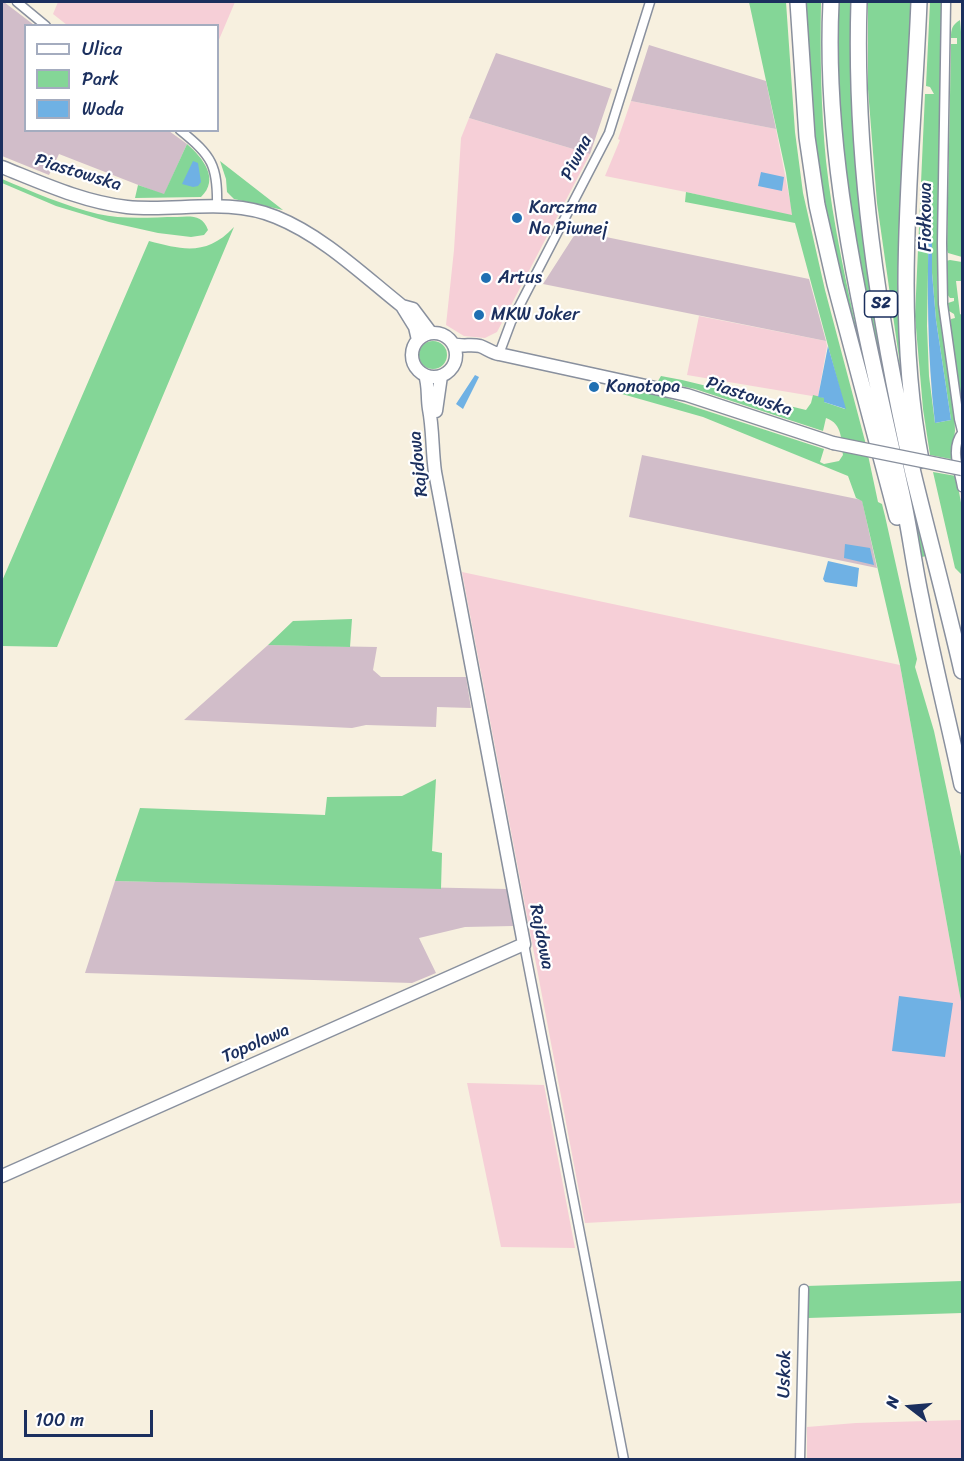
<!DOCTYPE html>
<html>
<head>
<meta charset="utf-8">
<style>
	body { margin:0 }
	#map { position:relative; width:964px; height:1461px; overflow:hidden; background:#f7f0df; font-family:Sriracha,sans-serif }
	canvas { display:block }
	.frame { position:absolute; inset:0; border:3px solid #1b2f5e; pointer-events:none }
	.legend { position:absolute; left:24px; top:24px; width:195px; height:108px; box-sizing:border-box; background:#fff; border:2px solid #a4acbf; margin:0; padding:8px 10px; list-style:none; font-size:18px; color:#1b2f5e }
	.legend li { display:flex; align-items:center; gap:12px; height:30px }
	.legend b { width:30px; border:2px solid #a4acbf }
	.north { position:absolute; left:880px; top:1377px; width:60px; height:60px; -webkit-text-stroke:4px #fff; paint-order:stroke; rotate:286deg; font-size:16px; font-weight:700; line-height:24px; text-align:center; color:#1b2f5e }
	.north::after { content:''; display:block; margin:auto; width:21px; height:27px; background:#1b2f5e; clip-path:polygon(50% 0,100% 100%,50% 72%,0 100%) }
	.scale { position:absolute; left:24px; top:1410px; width:129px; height:27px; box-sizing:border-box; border:3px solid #1b2f5e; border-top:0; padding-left:8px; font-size:18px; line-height:21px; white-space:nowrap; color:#1b2f5e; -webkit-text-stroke:4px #fff; paint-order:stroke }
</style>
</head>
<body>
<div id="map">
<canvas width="964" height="1461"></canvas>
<div class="frame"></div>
<ul class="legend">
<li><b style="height:8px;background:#fff"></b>Ulica</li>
<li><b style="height:16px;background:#84d697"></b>Park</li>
<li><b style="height:16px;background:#6fb1e4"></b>Woda</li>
</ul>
<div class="north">N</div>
<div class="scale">100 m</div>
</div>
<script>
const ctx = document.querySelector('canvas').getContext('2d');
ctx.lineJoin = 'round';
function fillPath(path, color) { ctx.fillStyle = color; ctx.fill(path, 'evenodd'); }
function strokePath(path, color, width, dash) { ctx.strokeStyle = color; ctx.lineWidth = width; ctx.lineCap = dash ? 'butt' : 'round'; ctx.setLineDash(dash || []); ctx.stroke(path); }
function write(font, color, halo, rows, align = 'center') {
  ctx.font = font + ' Sriracha,sans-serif'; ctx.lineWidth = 4.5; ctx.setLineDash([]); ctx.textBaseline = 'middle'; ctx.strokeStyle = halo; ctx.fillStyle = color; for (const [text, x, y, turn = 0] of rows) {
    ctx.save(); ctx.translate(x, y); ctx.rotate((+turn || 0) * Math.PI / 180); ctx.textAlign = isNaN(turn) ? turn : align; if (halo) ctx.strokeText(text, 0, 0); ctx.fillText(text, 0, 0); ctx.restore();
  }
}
fillPath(new Path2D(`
	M58 2H235L218 42V26L67 25 53 14Z
	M631 101 776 129 793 216 686 192 605 176 620 140 618 139Z
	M469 118 590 154 497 332 485 338 464 336 446 325 454 250 461 138Z
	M699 316 826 341 827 346 818 397 687 375Z
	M462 572 900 665 962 1007V1203L585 1223Z
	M467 1083 544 1085 575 1248 501 1247Z
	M962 1420V1459H807V1427L856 1423Z`), '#f6cfd7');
fillPath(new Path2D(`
	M2 2H4L34 25 26 26V130L169 131 187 144 164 195 59 154 49 175 2 156Z
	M649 45 766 81 776 129 631 101Z
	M496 53 612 89 590 154 469 118Z
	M577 231 809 279 826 341 543 284Z
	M642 455 862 500 877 568 629 517Z
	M268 645 377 647 373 670 381 677H466L471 708 437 707 436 727 366 725 352 728 184 720Z
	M115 881 508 889 513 926 465 927 419 938 436 973 412 983 85 973Z`), '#d1bdc9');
fillPath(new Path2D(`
	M749 2H786L795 132 803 193 825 290 865 441 878 502 882 504 885 516 917 659 915 667 934 731 962 861V1007L900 665 862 501 856 498 848 476 703 417 608 390 623 388 658 395 824 449 820 462 824 464 839 461 843 455C841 440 843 424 826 418L823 431 695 389 658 381 661 376 682 380 806 410 811 403 813 395 825 398 824 402 845 409 795 223 685 202 686 192 792 215 786 173Z
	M803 2H821C820 55 821 108 826 161 833 226 848 290 862 354H859L832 249 816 158Z
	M836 2H854V102L926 556 922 557C889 412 853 268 838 120 834 81 837 40 836 2Z
	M868 2H915L904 370 901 372 877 203 868 89Z
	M930 2H942L937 269 938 305 954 405 955 431 951 459 930 455 923 409 915 316 925 94H934L930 87 926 86ZM929 216H932V273L936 320 951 420 935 423 929 376 927 326Z
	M960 20 961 32 962 33V257L948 253 947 250 951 44H957V38H951C951 29 952 25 960 20Z
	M187 144C203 158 220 179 201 197L135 198 138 185 164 194Z
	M220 161 283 210 234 199 227 192 226 179Z
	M2 179C33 192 65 206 98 214 124 220 151 217 177 217 191 216 203 215 208 230L204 235 191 237 158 233 109 222 56 206 2 183Z
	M234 227 57 647 2 646V581L149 241C183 250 207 256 234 227Z
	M950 260 962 262V281H956L960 314 962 315V410L950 321 951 319 955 318 954 314 949 311 948 303 954 301V298H950L947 294 946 261Z
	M419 355a14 14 0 1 1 28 0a14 14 0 1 1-28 0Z
	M933 472 956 476 962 508V575L955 568Z
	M352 619 350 647 268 645 293 621Z
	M436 779 432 851 442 853 441 889 115 881 140 808 325 815 327 797 402 796Z
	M962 1281V1313L808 1318 806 1286Z`), '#84d697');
fillPath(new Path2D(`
	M193 161 198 163 201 182 198 186 193 187 182 184Z
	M761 172 784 177 782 191 758 186Z
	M929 216H932V273L936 320 951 420 935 423C927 354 927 285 929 216Z
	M828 346 846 409 824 402V398L818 397Z
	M475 375 479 377 463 409 456 404Z
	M845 544 870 548 874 565 844 558Z
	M828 561 859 568 857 587 825 582 823 579Z
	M899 996 953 1003 945 1057 892 1051Z`), '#6fb1e4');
const street = new Path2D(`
	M17 2 46 26
	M946 2 942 243 943 304 959 419 962 431
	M180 130C212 156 218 165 217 207
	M499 354 511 322 609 133 650 2
	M962 433C950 448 959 470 962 487
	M524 944 624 1460
	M800 1460 804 1289`);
const secondary = new Path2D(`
	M2 167C42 183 83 202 127 207 176 212 228 197 276 217 323 236 363 275 402 306L413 309 431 333
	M402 306 415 327 418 340
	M412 355a22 22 0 1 1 44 0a22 22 0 1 1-44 0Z
	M453 344C462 347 471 344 480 346 486 348 492 353 499 354L687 395 833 443
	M436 411 441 376
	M2 1176 524 944 435 472C432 451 433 429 429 409 427 397 429 386 425 375`);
const highway = new Path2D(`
	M798 2 807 137 817 205 835 284 897 517
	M831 2C823 166 865 327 900 486 909 523 913 561 921 598 933 661 949 723 962 785
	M859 2C854 160 878 319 913 473 929 539 947 605 962 671
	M919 2C913 152 892 311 921 460`);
strokePath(street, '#89909e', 11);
strokePath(secondary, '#89909e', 15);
strokePath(highway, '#89909e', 18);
strokePath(street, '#fff', 8);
strokePath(secondary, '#fff', 12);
strokePath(highway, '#fff', 15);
const secondaryBridge = new Path2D(`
	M833 443 962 469`);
strokePath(secondaryBridge, '#89909e', 15, []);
strokePath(secondaryBridge, '#fff', 12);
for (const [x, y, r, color] of [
	[517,218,6,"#1f6fb2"],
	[486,278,6,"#1f6fb2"],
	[479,315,6,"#1f6fb2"],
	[594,387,6,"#1f6fb2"]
]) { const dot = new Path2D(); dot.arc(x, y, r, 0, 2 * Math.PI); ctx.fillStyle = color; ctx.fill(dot); strokePath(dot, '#fff', 2); }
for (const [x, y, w] of [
	[881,304,33]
]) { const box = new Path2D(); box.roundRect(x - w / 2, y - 13, w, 26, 4.5); ctx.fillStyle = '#fff'; ctx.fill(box); strokePath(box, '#1b2f5e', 1.5); }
write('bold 16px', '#1b2f5e', null, [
	["S2",881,304]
]);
write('18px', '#1b2f5e', '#fff', [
	["Piwna",577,158,-63],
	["Piastowska",78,173,17],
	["Fiołkowa",926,217,-90],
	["Piastowska",749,397,19],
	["Rajdowa",419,464,-96],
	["Rajdowa",541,937,79],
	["Topolowa",256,1044,-24],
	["Uskok",785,1374,-89]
]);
write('18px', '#1b2f5e', '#fff', [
	["Karczma",529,208],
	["Na Piwnej",529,229],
	["Artus",498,278],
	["MKW Joker",491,315],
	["Konotopa",606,387]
], 'left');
</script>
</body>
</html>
